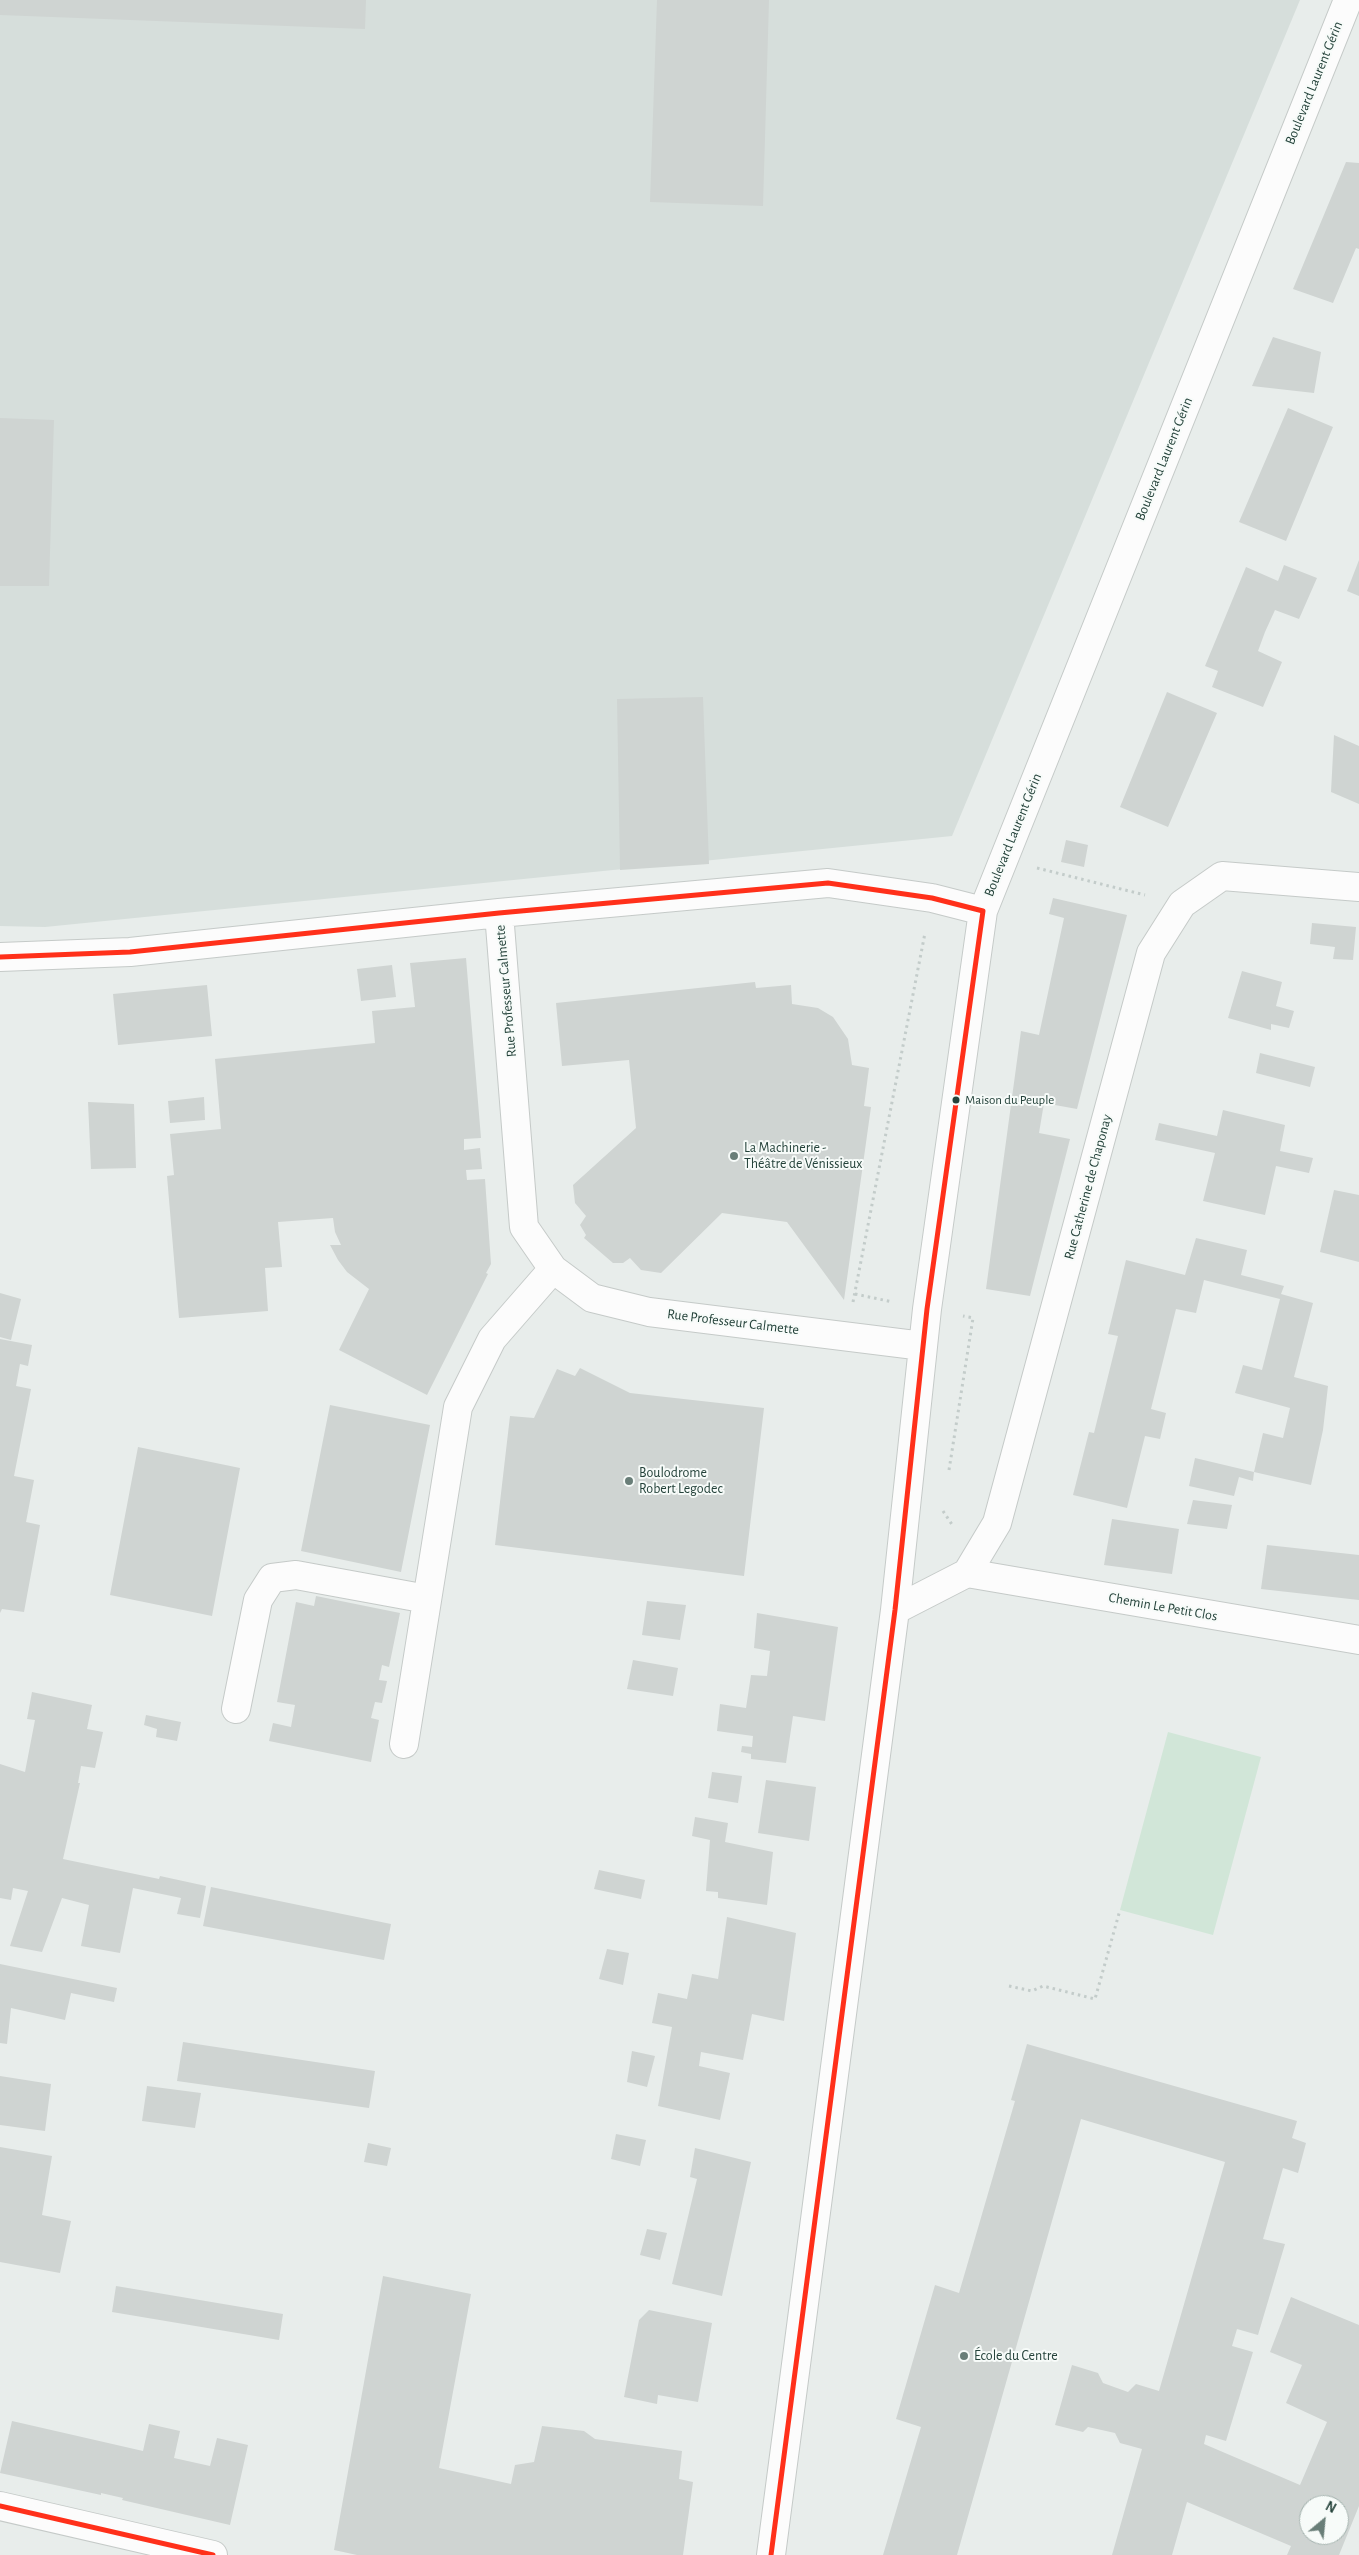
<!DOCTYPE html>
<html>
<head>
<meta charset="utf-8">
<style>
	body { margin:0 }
	#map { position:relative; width:1359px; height:2555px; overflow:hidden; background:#e8edeb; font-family:"Alegreya Sans",sans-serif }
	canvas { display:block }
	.north { position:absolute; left:1299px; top:2495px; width:50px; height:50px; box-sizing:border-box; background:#f7fbf9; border:1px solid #a3b1ad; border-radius:50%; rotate:28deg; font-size:14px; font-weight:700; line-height:20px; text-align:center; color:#24423a }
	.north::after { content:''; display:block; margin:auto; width:18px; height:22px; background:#697e78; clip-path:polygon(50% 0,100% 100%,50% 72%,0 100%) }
</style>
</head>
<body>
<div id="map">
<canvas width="1359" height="2555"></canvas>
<div class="north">N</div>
</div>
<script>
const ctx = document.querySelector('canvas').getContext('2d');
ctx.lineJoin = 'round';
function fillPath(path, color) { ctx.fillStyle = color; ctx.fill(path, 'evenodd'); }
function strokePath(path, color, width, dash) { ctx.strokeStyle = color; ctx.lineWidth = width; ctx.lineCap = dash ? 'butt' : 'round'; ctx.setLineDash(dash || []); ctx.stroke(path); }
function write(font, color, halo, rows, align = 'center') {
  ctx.font = font + ' "Alegreya Sans",sans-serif'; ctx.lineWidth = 4; ctx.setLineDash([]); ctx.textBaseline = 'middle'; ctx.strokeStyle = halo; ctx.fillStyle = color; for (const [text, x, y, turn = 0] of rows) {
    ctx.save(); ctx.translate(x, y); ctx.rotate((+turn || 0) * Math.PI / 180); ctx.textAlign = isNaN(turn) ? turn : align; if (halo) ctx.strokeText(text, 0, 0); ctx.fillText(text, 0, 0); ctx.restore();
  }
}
fillPath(new Path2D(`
	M0 0H1300L952 836 45 927 0 926Z`), '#d6dedb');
fillPath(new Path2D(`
	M1168 1732 1261 1757 1213 1935 1120 1910Z`), '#d1e6d8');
fillPath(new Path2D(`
	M0 0H366L365 29 0 15Z
	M657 0H769L763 206 650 202Z
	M1346 162 1359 163V249L1356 248 1333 303 1293 289Z
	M1273 337 1321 352 1314 393 1252 386Z
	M1288 408 1333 427 1286 541 1239 522Z
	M0 418 54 420 49 586H0Z
	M1359 560V596L1347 591Z
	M1284 565 1317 578 1299 619 1275 610 1265 632 1258 651 1282 662 1263 707 1212 687 1218 671 1205 666 1246 567 1278 581Z
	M1167 692 1217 713 1168 827 1120 807Z
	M703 697 709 864 620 870 617 699Z
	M1334 735 1359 746V804L1331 792Z
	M1066 840 1088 845 1084 867 1061 862Z
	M1053 898 1127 915 1077 1109 1044 1103 1039 1133 1070 1139 1030 1296 986 1289 1021 1031 1039 1035 1064 918 1049 914Z
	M1312 923 1356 927 1353 960 1333 959 1335 947 1310 944Z
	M466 958 481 1138 464 1139V1150L480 1148 482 1169 466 1170 467 1180 485 1179 491 1264 486 1273 488 1274 427 1395 339 1350 369 1289 347 1272 338 1260 330 1245H341L335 1232 333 1218 278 1222 282 1267 265 1268 268 1311 179 1318 167 1176 174 1175 170 1134 221 1129 215 1059 375 1043 372 1011 415 1007 410 963Z
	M392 965 396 997 361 1001 357 969Z
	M1242 971 1282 982 1276 1006 1294 1011 1289 1028 1271 1024V1030L1228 1018Z
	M755 982 756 988 791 985 792 1004 818 1008 833 1017 848 1039 852 1065 869 1068 864 1106 871 1107 844 1300 787 1222 722 1213 661 1273 641 1270 630 1258 623 1263H613L584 1238 586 1235 580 1225 586 1216 575 1203 573 1185 636 1128 629 1060 562 1066 556 1003Z
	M207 985 212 1036 118 1045 113 994Z
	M1260 1053 1315 1067 1310 1087 1256 1073Z
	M204 1097 205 1120 170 1123 168 1101Z
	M88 1102 134 1104 136 1168 91 1169Z
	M1223 1110 1285 1125 1280 1151 1313 1158 1309 1173 1276 1166 1265 1215 1203 1201 1215 1153 1155 1140 1159 1123 1217 1136Z
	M1334 1190 1359 1195V1262L1320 1252Z
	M1196 1238 1247 1250 1241 1275 1284 1286 1281 1294 1313 1303 1294 1377 1328 1386 1323 1430 1311 1485 1254 1472 1263 1433 1283 1438 1290 1408 1235 1393 1243 1365 1262 1370 1280 1299 1204 1280 1196 1313 1176 1309 1151 1409 1166 1413 1160 1439 1145 1436 1127 1508 1073 1495 1089 1432 1094 1433 1118 1336 1108 1334 1126 1260 1185 1275Z
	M0 1293 21 1299 11 1340 0 1337Z
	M0 1339 32 1345 28 1366 20 1364 16 1386 31 1389 14 1476 34 1480 26 1522 40 1525 24 1612 2 1609 0 1613Z
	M580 1368 630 1393 764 1408 744 1576 495 1545 510 1416 534 1418 557 1369 575 1376Z
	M330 1405 430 1425 401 1572 301 1551Z
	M138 1447 240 1468 212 1616 110 1595Z
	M1195 1458 1254 1472 1253 1481 1239 1477 1234 1496 1189 1486Z
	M1193 1500 1232 1505 1227 1529 1187 1524Z
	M1112 1519 1179 1529 1172 1574 1104 1565Z
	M1267 1545 1359 1555V1600L1261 1589Z
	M316 1596 400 1613 389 1667 382 1665 379 1680 387 1681 382 1703 375 1702 371 1718 379 1720 371 1762 269 1741 273 1723 291 1727 295 1705 277 1702 296 1602 314 1606Z
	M647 1601 686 1605 680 1640 642 1635Z
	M757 1613 838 1627 825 1721 793 1716 786 1763 751 1759V1754L741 1752 742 1746 752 1747 753 1736 717 1731 720 1704 746 1708 751 1675 767 1676 770 1651 754 1648Z
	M633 1660 678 1668 673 1696 627 1689Z
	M32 1692 92 1705 87 1729 103 1732 95 1768 81 1766 78 1783H80L63 1859 159 1879 160 1876 206 1886 200 1918 177 1914 181 1898 133 1888 120 1953 81 1946 89 1905 62 1898 42 1952 10 1946 28 1891 13 1888 11 1900 0 1898V1764L25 1772 35 1720 27 1719Z
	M146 1715 181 1722 177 1741 156 1737 157 1729 144 1725Z
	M712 1772 742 1776 738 1803 708 1798Z
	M766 1780 816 1787 809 1841 758 1833Z
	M695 1817 728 1823 725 1842 773 1852 767 1905 718 1898V1892L706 1891 710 1840 692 1836Z
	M599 1870 645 1880 641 1899 594 1889Z
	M211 1887 391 1924 384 1960 203 1926Z
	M727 1917 796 1933 784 2021 752 2014 743 2060 701 2052 699 2066 730 2073 720 2120 658 2106 672 2027 652 2023 658 1993 687 1999 692 1974 718 1979Z
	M607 1949 629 1953 623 1985 599 1979Z
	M0 1964 117 1988 114 2002 71 1993 65 2020 11 2008 7 2044 0 2043Z
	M183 2042 375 2071 369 2108 177 2081Z
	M1027 2044 1297 2121 1292 2138 1306 2143 1298 2173 1283 2168 1263 2239 1285 2244 1258 2335 1237 2329 1232 2346 1253 2352 1226 2441 1206 2435 1204 2444 1300 2485 1327 2422 1286 2403 1302 2365 1270 2352 1291 2297 1359 2325V2506L1339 2555H1287L1291 2546 1187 2502 1172 2555H1112L1142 2449 1120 2443 1115 2433 1088 2427 1083 2432 1055 2425 1072 2365 1098 2373 1103 2383 1128 2392 1136 2384 1159 2391 1225 2162 1081 2119 957 2555H883L921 2427 896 2419 935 2285 959 2293 1015 2101 1011 2100ZM1309 2505H1339V2535H1309Z
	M632 2051 655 2056 647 2087 627 2082Z
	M0 2076 51 2084 45 2131 0 2125Z
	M147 2086 201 2093 195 2128 142 2121Z
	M616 2134 646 2140 640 2166 611 2159Z
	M368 2143 391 2148 387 2166 364 2162Z
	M0 2147 52 2156 42 2215 71 2221 60 2273 0 2262Z
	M695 2148 751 2162 722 2296 672 2284 697 2179 690 2177Z
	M647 2229 667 2233 660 2260 640 2255Z
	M383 2276 471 2294 439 2468 511 2484 515 2465 534 2462 542 2426 584 2431 595 2439 682 2451 679 2479 693 2482 683 2555H357L334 2550Z
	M116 2286 283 2314 279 2340 112 2312Z
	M649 2310 712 2323 698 2402 658 2395 657 2404 624 2397 639 2320Z
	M12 2421 143 2451 149 2424 180 2431 174 2458 210 2466 217 2438 248 2445 230 2525 122 2500 123 2498 101 2493V2495L0 2473Z`), '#cfd4d2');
const minor = new Path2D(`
	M499 913 524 1227 553 1269 592 1298 649 1312 923 1346
	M0 957 130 952 499 913 828 883 932 898 983 911
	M967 1573 1359 1640
	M895 1610 967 1573 997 1523 1151 953 1182 904 1222 876 1359 887
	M236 1709 258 1600 272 1578 296 1575 427 1599
	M404 1744 458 1407 492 1339 553 1269
	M0 2506 213 2555
	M771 2555 895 1610 927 1309 983 911 1348 0`);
strokePath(minor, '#c5cac8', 30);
strokePath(new Path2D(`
	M1037 868 1145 895
	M855 1294 893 1302
	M853 1302 925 933
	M949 1470 973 1318 963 1316
	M943 1511 953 1526
	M1009 1986 1032 1991 1043 1986 1095 1999 1120 1910`), '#c3ccca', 3, [2.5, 4]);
strokePath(minor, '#fcfcfc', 28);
strokePath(new Path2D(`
	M0 957 130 952 499 913 828 883 932 898 983 911 927 1309 895 1610 771 2555
	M0 2506 213 2555`), '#ff301a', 5);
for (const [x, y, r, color] of [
	[956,1100,4.5,"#24423a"],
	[734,1156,5,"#697e78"],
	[629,1481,5,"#697e78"],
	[964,2356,5,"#697e78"]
]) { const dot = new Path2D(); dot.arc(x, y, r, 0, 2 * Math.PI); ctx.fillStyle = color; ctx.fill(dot); strokePath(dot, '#f7fbf9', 2); }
write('13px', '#24423a', '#f7fbf9', [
	["Maison du Peuple",965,1100]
], 'left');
write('14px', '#24423a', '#f7fbf9', [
	["Boulevard Laurent Gérin",1314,83,-68],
	["Boulevard Laurent Gérin",1164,459,-68],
	["Boulevard Laurent Gérin",1013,835,-68],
	["Rue Professeur Calmette",506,991,-95],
	["Rue Catherine de Chaponay",1088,1187,-75],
	["Rue Professeur Calmette",733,1322,7],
	["Chemin Le Petit Clos",1163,1607,10]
]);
write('14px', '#24423a', '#f7fbf9', [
	["La Machinerie -",744,1148],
	["Théâtre de Vénissieux",744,1164],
	["Boulodrome",639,1473],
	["Robert Legodec",639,1489],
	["École du Centre",974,2356]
], 'left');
</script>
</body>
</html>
